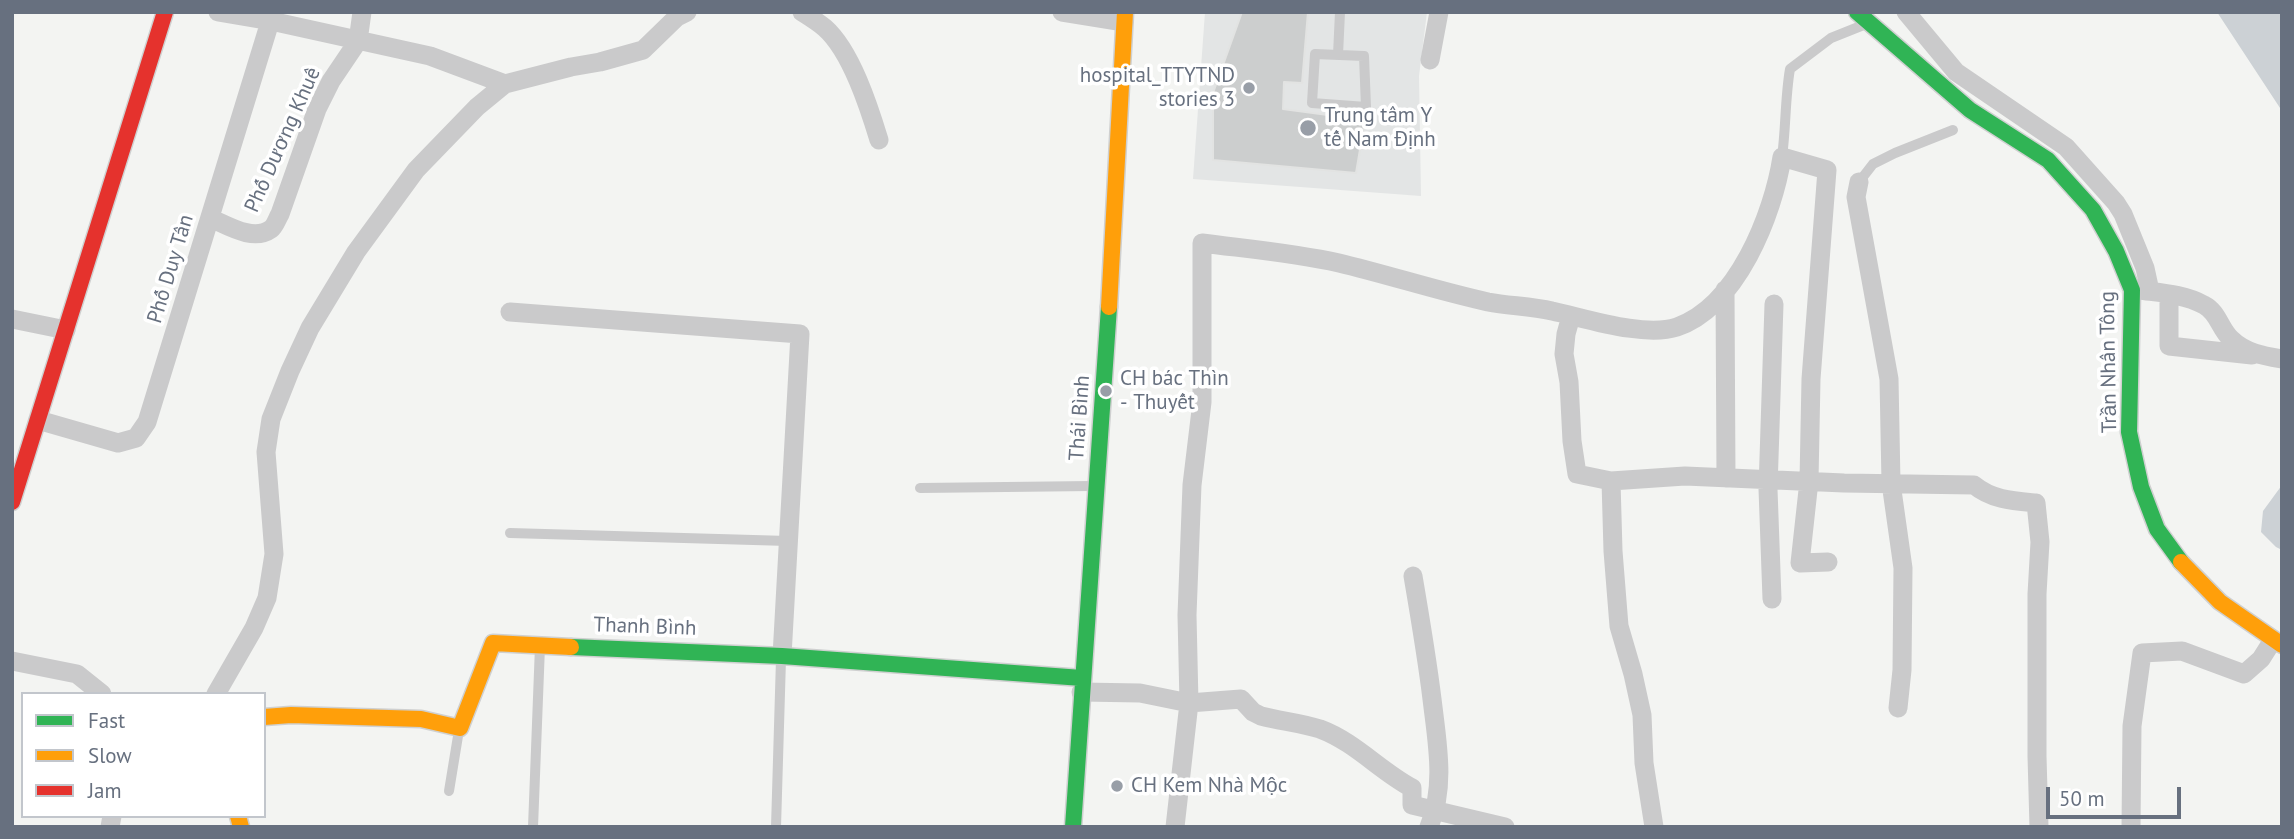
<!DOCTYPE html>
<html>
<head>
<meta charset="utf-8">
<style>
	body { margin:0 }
	#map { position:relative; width:2294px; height:839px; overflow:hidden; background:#f3f4f2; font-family:"PT Sans",sans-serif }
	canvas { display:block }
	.frame { position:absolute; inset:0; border:14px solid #67707f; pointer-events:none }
	.legend { position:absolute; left:21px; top:692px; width:245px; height:126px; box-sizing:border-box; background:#fff; border:2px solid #c2c6cc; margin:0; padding:9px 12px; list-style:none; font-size:21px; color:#67707f }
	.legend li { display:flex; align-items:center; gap:14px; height:35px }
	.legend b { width:35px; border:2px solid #c2c6cc }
	.scale { position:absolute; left:2046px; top:787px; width:135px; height:32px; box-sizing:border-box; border:4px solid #67707f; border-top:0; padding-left:9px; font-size:21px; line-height:24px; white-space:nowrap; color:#67707f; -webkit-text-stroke:5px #fff; paint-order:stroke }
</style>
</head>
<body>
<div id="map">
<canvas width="2294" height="839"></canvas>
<div class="frame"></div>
<ul class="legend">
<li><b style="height:9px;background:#30b455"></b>Fast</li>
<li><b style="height:9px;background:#ff9f0a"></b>Slow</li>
<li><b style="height:9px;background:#e5322d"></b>Jam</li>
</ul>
<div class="scale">50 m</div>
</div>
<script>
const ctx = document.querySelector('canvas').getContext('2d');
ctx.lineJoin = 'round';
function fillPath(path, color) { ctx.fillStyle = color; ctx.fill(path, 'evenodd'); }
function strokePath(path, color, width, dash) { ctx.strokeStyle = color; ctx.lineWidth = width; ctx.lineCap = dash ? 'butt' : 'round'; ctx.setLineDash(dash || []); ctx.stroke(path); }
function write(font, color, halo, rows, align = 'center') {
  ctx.font = font + ' "PT Sans",sans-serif'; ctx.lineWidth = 7; ctx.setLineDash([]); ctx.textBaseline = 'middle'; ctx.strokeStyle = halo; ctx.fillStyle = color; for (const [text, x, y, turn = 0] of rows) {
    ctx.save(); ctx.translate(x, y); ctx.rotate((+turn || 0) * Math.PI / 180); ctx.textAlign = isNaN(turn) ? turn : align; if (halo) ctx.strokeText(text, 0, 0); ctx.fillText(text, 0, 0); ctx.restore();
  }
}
fillPath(new Path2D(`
	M1205 12H1427L1419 76 1421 196 1193 179Z`), '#e3e5e5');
fillPath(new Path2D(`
	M2217 12H2282V111Z
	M2282 485V550L2276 547 2261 532 2263 511Z`), '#ccd1d5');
const building = new Path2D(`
	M1242 12H1308L1302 83 1284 82 1283 109 1365 120 1356 173 1213 160V93Z`);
fillPath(building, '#cccece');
strokePath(building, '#e2e3e2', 2);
const fast = new Path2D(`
	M1857 12 1970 110 2048 160 2093 210 2116 251 2132 290 2129 432 2141 487 2157 529 2181 562
	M571 647 782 656 1082 678
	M1073 827 1109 307`);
const slow = new Path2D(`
	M1109 307 1125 12
	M2181 562 2220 602 2282 645
	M264 717 291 715 421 719 460 728 493 643 571 647
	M238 816 241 827`);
const jam = new Path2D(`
	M12 502 165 12`);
strokePath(fast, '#cfd0d0', 19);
strokePath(slow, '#cfd0d0', 19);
strokePath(jam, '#cfd0d0', 19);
strokePath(new Path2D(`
	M1315 54 1364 56 1366 107 1312 103Z
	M1338 55 1340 12
	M1782 157C1786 128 1785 98 1790 69L1831 38 1866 24
	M1859 182 1873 164 1895 153 1953 130
	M920 488 1092 486
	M510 533 788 541
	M449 791 459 730
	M533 827 540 646
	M776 827 781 659`), '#cacacb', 10);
strokePath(new Path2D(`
	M218 12 271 21 430 56 505 84
	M802 12C810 17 818 22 825 28 851 51 869 107 879 140
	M1062 12 1124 22
	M1906 12 1956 72 2066 147 2116 203 2123 214 2145 268 2150 291
	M1430 60 1439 12
	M1859 182 1856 197 1889 379 1891 483 1903 568 1902 670 1898 708
	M210 218C227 225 253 242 271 229 275 226 277 219 280 214L317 109 331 81 358 41 362 12
	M1725 290 1726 478
	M2139 290C2161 293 2184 294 2204 305 2218 312 2220 329 2231 339 2245 353 2264 356 2282 359
	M2169 294V346L2252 355
	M510 312 800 334 782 656
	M1571 316 1566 334 1564 354 1569 382 1572 441 1577 474 1611 481 1685 476 1844 483 1974 485C1992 500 2014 501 2036 503L2040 542 2037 594V756L2039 827
	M12 319 66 330
	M38 420 118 443 136 438 147 422 273 12
	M1611 481 1613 551 1619 626 1633 674 1642 715 1644 763 1654 827
	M1413 576C1420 617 1427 658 1432 699 1437 742 1446 786 1429 827
	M1772 599 1768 489 1774 304
	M12 661 77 674 102 694
	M1081 692 1140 693 1189 703 1241 699 1253 712 1261 716C1280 721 1302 723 1320 729 1355 742 1380 771 1412 788V805L1505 827
	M216 694 254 628 267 598 274 554 266 452 271 419 290 371 310 328 356 252 416 170 477 107 505 84 571 67 600 62 643 50 677 17 687 12
	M110 827 112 816
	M1175 827 1189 703 1187 615 1192 485 1202 402V243C1248 249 1294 253 1339 263 1389 275 1438 291 1488 302 1509 306 1531 306 1552 311 1585 318 1644 338 1677 327 1737 306 1773 215 1782 157L1827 170 1811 379 1809 481 1800 563 1828 562
	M2131 827 2132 726 2142 653 2182 651 2244 674 2261 659 2273 640`), '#cacacb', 19);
strokePath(fast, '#30b455', 16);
strokePath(slow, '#ff9f0a', 16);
strokePath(jam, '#e5322d', 16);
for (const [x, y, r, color] of [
	[1249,88,7,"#989ea7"],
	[1308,128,9,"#989ea7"],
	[1106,391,7,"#989ea7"],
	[1117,786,7,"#989ea7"]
]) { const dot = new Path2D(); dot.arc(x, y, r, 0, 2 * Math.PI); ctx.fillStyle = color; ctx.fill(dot); strokePath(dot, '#fff', 2.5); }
write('21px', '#67707f', '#fff', [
	["hospital_TTYTND",1235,76,"right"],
	["stories 3",1235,100,"right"],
	["Trung tâm Y",1324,116],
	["tế Nam Định",1324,140],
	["CH bác Thìn",1120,379],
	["- Thuyết",1120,403],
	["CH Kem Nhà Mộc",1131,786]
], 'left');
write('21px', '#67707f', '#fff', [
	["Phố Dương Khuê",283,140,-66],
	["Phố Duy Tân",171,269,-73],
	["Trần Nhân Tông",2109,362,-91],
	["Thái Bình",1080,418,-86],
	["Thanh Bình",645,627,2]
]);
</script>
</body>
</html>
